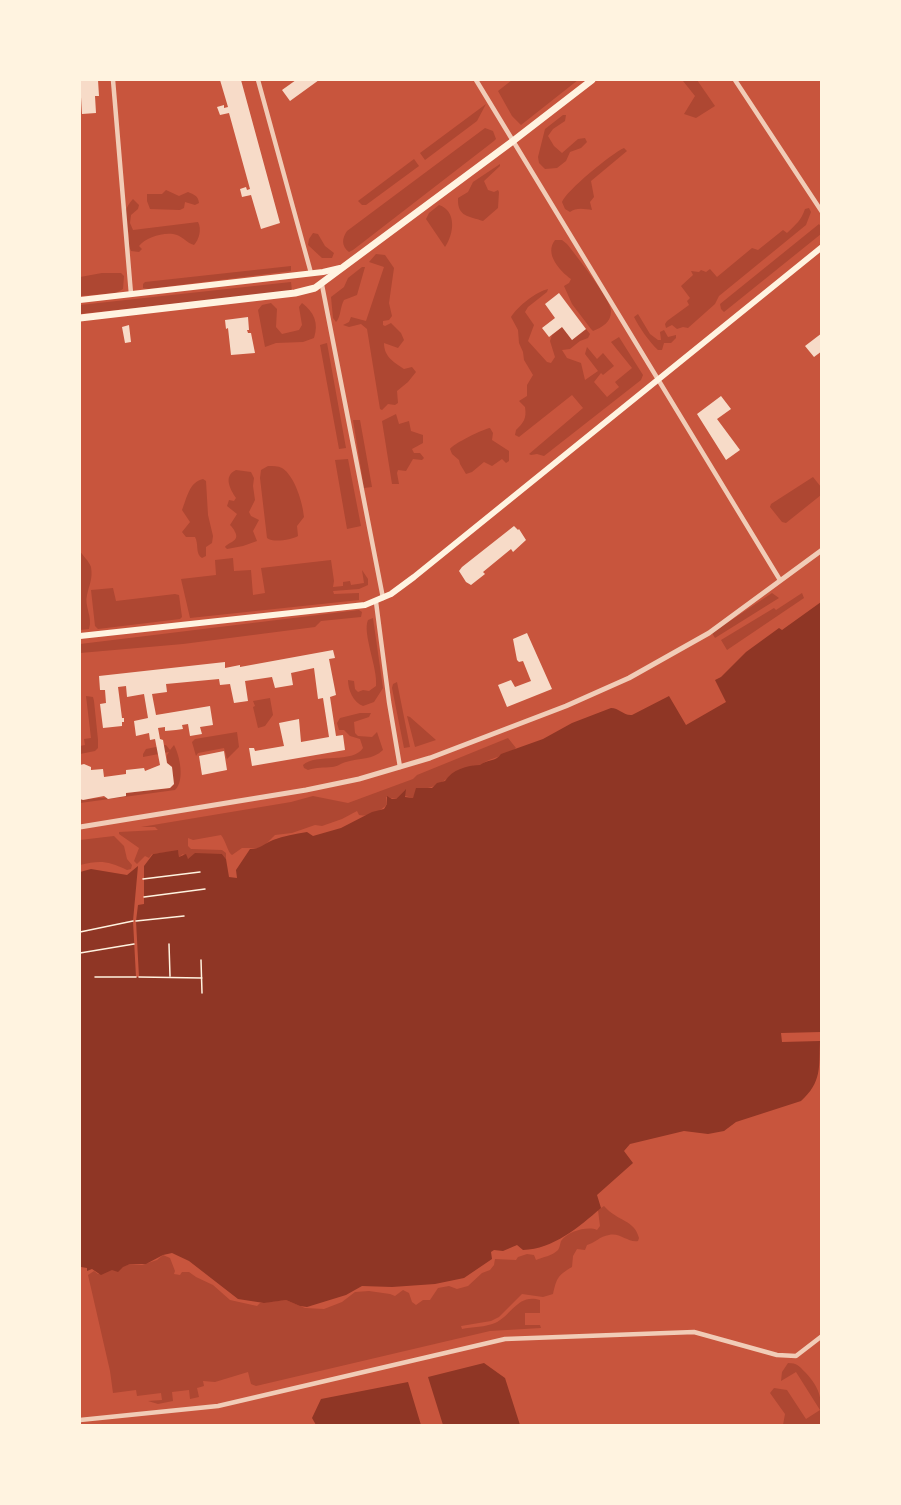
<!DOCTYPE html>
<html>
<head>
<meta charset="utf-8">
<style>
	body { margin:0 }
	#map { position:relative; width:901px; height:1505px; overflow:hidden; background:#c8553d; font-family:Lora,serif }
	canvas { display:block }
	.frame { position:absolute; inset:0; border:81px solid #fff3e0; pointer-events:none }
</style>
</head>
<body>
<div id="map">
<canvas width="901" height="1505"></canvas>
<div class="frame"></div>
</div>
<script>
const ctx = document.querySelector('canvas').getContext('2d');
ctx.lineJoin = 'round';
function fillPath(path, color) { ctx.fillStyle = color; ctx.fill(path, 'evenodd'); }
function strokePath(path, color, width, dash) { ctx.strokeStyle = color; ctx.lineWidth = width; ctx.lineCap = dash ? 'butt' : 'round'; ctx.setLineDash(dash || []); ctx.stroke(path); }
fillPath(new Path2D(`
	M512 80H578L521 125 512 116 498 91Z
	M683 81 697 80 715 106 696 118 684 114 695 96Z
	M486 104 477 121 425 160 420 153Z
	M563 115H566L565 121 553 129 548 136 554 146 562 153 578 139 585 138 587 142 581 148 570 152 566 161 557 168 545 169 539 163 538 157 545 129Z
	M485 128 493 131 496 139 494 141 353 250 349 252C341 246 342 238 347 231Z
	M624 148 627 151 591 181 594 197 590 202 592 210C585 209 576 207 570 212L565 209 562 202C566 191 612 153 624 148Z
	M414 159 419 166 366 205H362L358 201Z
	M500 164V166L484 181 488 190 494 192 498 190 499 192 498 208 483 221C469 216 457 217 458 198L468 192 473 182Z
	M166 190 179 196 188 192C194 195 198 195 199 203L195 205 185 202 184 208 180 210 150 209 147 201V194H162Z
	M133 199 139 205 138 209 131 215 130 223 133 230 198 222C202 229 199 240 194 245 187 243 183 237 177 235 166 231 146 237 139 246L142 249 139 252 131 251 128 244C133 227 116 217 133 199Z
	M439 205C457 211 454 234 445 247L426 219 429 213Z
	M809 208 811 212 806 225 719 296 715 304 688 328 683 327 677 329 672 325 666 328 665 324 667 321 689 305 687 301 690 298 681 286 693 275 691 271 699 272 701 270 706 272 710 269 717 277 752 248 758 250 783 230 787 233C796 224 801 221 805 209Z
	M819 224 821 227V234L724 312 721 309 720 304Z
	M313 233 318 234 325 246 334 253 332 258H322L308 245 309 239Z
	M555 240H562L567 244C575 254 611 300 611 311 611 323 602 327 593 331L591 329 572 304 564 286 569 283 571 279C560 271 544 254 555 240Z
	M376 254 385 255 394 268 389 303 392 316 389 320 383 321V325L385 326 391 323 401 333 404 340 398 348 384 343C384 357 394 362 404 369L412 367 416 372 408 382 397 391 398 403 395 405 388 404 382 410 380 409 367 329 361 324 349 327 343 325 349 322 351 317 366 321 384 267 369 262Z
	M291 266V271L148 289 143 288V284L145 282Z
	M362 267H365L357 295 344 300C340 307 341 317 336 322L333 318 331 297 344 287 348 278Z
	M102 273H121L124 276 123 289 116 293 80 296V277Z
	M291 282 292 291 80 314V305Z
	M548 289 547 292 528 307 525 312 534 325 528 341 547 362 551 363 555 357 550 341 552 335 562 327 572 340 586 329 590 334 588 338 580 341 570 349 562 350 567 358 581 363 585 380 598 371 585 354 587 347 597 359 603 353 614 366 603 375 601 373 594 382 607 397 619 387 615 382 632 368 611 342 619 337 643 375 641 380 544 456 537 454 531 455 529 454 583 408 572 395 519 437 515 435 516 430C523 423 527 419 525 407L519 401 527 396V385L533 375 524 360 523 352 519 343 518 330 511 317C518 306 536 292 548 289Z
	M271 303 277 309 276 327 282 334 299 330 302 325 299 307 302 303C314 312 319 323 314 338L303 342 276 343 265 347 258 310 262 305Z
	M638 314 650 334 658 340H661L660 332 664 330 668 337 676 335V338L671 343H664L662 350H658C650 343 639 327 634 317Z
	M327 343 346 448 339 449 320 345Z
	M396 414 399 424 409 421 411 431 423 435V443L412 449 414 453H420L424 458 422 460 413 459 406 471 398 470 397 473 399 484H392L382 421Z
	M353 420H360L372 487 364 488Z
	M490 428 493 433 492 440 509 451V461L506 463 502 459 492 466 484 462 472 472 466 474 460 464 459 460 452 454 450 449C453 444 483 429 490 428Z
	M348 459 361 526 347 529 335 460Z
	M268 466C273 466 278 466 282 468 295 476 303 504 304 517L297 526 298 536C291 540 273 543 267 538L260 478 261 470Z
	M236 470 251 472 254 478 253 486 255 500 249 512 251 516 259 520 253 531 257 541 243 546 227 549 225 547C229 542 240 541 235 532 234 529 232 527 230 525L237 514 227 506 229 500 234 501 236 498C230 489 223 476 236 470Z
	M813 477 821 487V495L786 523 782 522 770 507 771 504Z
	M203 479 206 481 208 515 213 536 212 543 206 547V556L202 558C195 554 199 544 195 537H186L182 532 190 522 182 510C187 498 189 482 203 479Z
	M80 551C83 556 89 561 91 567 93 579 89 585 87 595 84 606 93 617 89 629L80 630Z
	M233 558 234 571 251 570 253 595 265 593 261 568 331 560 334 581 333 587 343 586V582L350 581 351 585 364 583 362 570 368 579V585L359 589 333 591 334 594 359 593V600L190 618 181 579 216 575 215 560Z
	M113 588 116 601 175 594 179 595 182 617 180 619 98 629 95 626 91 590Z
	M772 593 779 598 715 638 712 633Z
	M802 593 804 598 727 650 721 640 774 608 776 610Z
	M359 610 362 612 361 617 321 621 315 627 183 644 80 653V644Z
	M373 618 383 688 374 702 363 706C353 702 348 690 348 680L354 681 355 689 358 692 363 690 369 691 376 686C378 668 362 633 368 620Z
	M397 682 410 747 404 748 392 688 393 684Z
	M86 696 93 697 94 701 98 740V748L95 751 80 754V746L85 745 84 739 91 738Z
	M270 698 273 715 265 726 258 728 253 707 255 706 253 701Z
	M360 713H371L369 717 354 722 355 733 358 736 372 737 377 732 383 750C373 760 359 758 346 762 341 763 337 767 332 767 323 768 317 767 308 770L304 768 303 765C316 753 353 764 363 748L360 739 350 736 344 730H339L337 723 340 718Z
	M407 716 410 717 436 740 415 747Z
	M237 732 239 747 227 759 224 748 198 753 196 756 192 742 195 739Z
	M508 738 516 748C507 756 488 758 481 765 455 765 439 793 418 788L413 798 405 796V790L396 799 386 797 387 804C382 811 368 817 359 815L357 811 342 819 322 826 315 825 292 833 275 835 264 846 258 848H242L232 855C228 853 226 841 221 835L193 840 188 838V846L191 849 222 850 226 853V859L222 854H210L188 859 183 854 179 857 178 851 152 854 149 858 145 856 137 864 134 861 139 848 119 834V832L158 830 155 827H141L291 802 313 796 348 803 413 779 417 775Z
	M166 745 170 750 174 745C180 756 185 781 175 790L80 803V799L82 798 83 800C98 797 111 798 126 796V793L170 788 174 784 172 767 167 763V755L169 752 143 757V754L146 749Z
	M114 836 124 846 127 859 132 865 131 869 127 870C108 861 100 860 80 865V840Z
	M604 1206C618 1222 634 1219 639 1238L638 1241C628 1243 620 1232 609 1235 600 1236 595 1243 587 1245L585 1250 577 1249 573 1256 572 1267C557 1276 557 1278 553 1294L543 1297 522 1294 499 1317 491 1321 461 1326 462 1329C472 1327 486 1327 495 1323 512 1315 518 1293 540 1300V1313H525V1325H540L541 1328 490 1331 256 1386 251 1384 248 1372 215 1382 203 1381 204 1386 197 1388 199 1397 190 1399 189 1390 172 1392 173 1401 158 1404 148 1401 162 1400 161 1393 137 1396 136 1390 113 1393 110 1371 88 1275 94 1271 98 1274 130 1264 142 1265 157 1260 163 1255 170 1258 175 1271 174 1274 180 1275 182 1272H189L196 1277 213 1285 230 1300 257 1306 260 1303 286 1300 305 1308 324 1309 342 1302 355 1292 369 1291 390 1294 395 1296 403 1290 409 1293 412 1302 416 1305 423 1300H430L438 1288 449 1286 457 1289 468 1286 482 1273 490 1270 494 1265 495 1259 516 1260 518 1257 527 1254 534 1255 536 1260C543 1257 552 1256 558 1250 560 1247 560 1244 561 1241 568 1231 588 1226 597 1230L600 1226 598 1210Z
	M788 1363C797 1363 799 1366 805 1372 822 1390 822 1401 821 1425H783L785 1414 770 1393 774 1388 787 1390 806 1419 820 1410 796 1372 781 1381 782 1372Z`), '#ae4732');
fillPath(new Path2D(`
	M821 602V1032L781 1033 782 1042 820 1041C819 1067 822 1082 801 1101L736 1122 724 1131 708 1134 684 1131 630 1144 624 1151 633 1163 597 1195 601 1208C579 1227 553 1249 523 1250L517 1245 503 1251 494 1250 491 1252 492 1259 464 1278 435 1284 392 1287 362 1286 346 1295 307 1307 300 1306 286 1300 264 1303 238 1299 189 1261 172 1253 163 1255 146 1264H130L123 1267 118 1272 112 1270 101 1275 92 1269 87 1271V1268L81 1267 80 872 91 869 127 875 138 866H144L153 854 178 850 179 857 186 854 188 859 195 853 222 854 226 859 229 877 237 878 236 870 250 849C260 849 264 844 273 840 284 836 295 834 307 832L313 836 341 828 372 812 384 809 387 804V796L392 799H396L406 789 405 797 413 798 416 788H432L437 783 445 781C452 770 467 765 480 765 487 759 496 762 501 754L543 739 572 723 611 708C619 708 624 716 632 715L669 696 686 725 726 702 715 680 721 677 746 652 779 628 782 630Z
	M484 1363 505 1378 520 1425H443L428 1377Z
	M408 1382 421 1425H316L312 1418 321 1399Z`), '#8f3625');
fillPath(new Path2D(`
	M138 866H144V904L138 905 136 921 139 977H136L133 921Z`), '#c8553d');
fillPath(new Path2D(`
	M80 80H98L99 96H95L96 113 82 114Z
	M220 80H241L280 223 261 229 251 195 242 197 240 189 246 187 247 190 250 189 229 113 220 115 217 107 224 105V108L228 107Z
	M296 80H319L290 101 282 90Z
	M559 293 586 329 572 340 562 327 549 337 542 328 555 318 545 304Z
	M248 317 249 330H247L248 333H251L255 353 231 355 228 328 226 329 225 320Z
	M129 325 131 342 125 343 122 327Z
	M822 333V351L814 357 805 346Z
	M721 396 731 409 717 419 740 450 726 460 697 414Z
	M514 526 518 530 519 529 526 540 513 552 511 549 483 572 485 574 471 585 466 582 459 571 462 567Z
	M527 633 552 689 507 707 498 685 511 680 515 687 531 681 523 661 519 662 517 660 513 639Z
	M333 650 335 658 329 659 336 695 330 697 336 736 343 735 345 750 252 766 249 748H254L255 751 284 746 279 723 299 719 301 742 329 737 323 698 318 699 314 668 291 673 293 685 275 688 272 677 245 681 248 701 234 703 230 684 220 685 219 679 166 684 167 692 152 694 156 715 210 706 213 725 200 727 202 734 190 736 188 724 182 725 183 729 176 730 165 731V727L158 728 160 739 163 740 167 763 172 767 174 784 170 788 126 793V796L108 799 104 796 83 800 80 799V765L84 764 91 767V770L103 769 104 777 126 774V770L144 768 145 771 160 765 155 739 150 740 149 733 136 736 134 721 148 718 144 694 127 697 126 686 118 687 122 718H124V722H122V726L103 728 100 704 106 703 105 690H100L99 676 225 662V668L240 665V667Z
	M224 751 227 770 202 775 199 756Z`), '#f7dbc8');
strokePath(new Path2D(`
	M143 879 200 872
	M144 897 205 889
	M136 921 184 916
	M80 932 133 921
	M169 944 170 976
	M80 953 134 944
	M201 960 202 993
	M95 977H136
	M139 977 202 978`), '#fff3e0', 1.5);
strokePath(new Path2D(`
	M113 80 131 294
	M258 80 311 273
	M476 80 780 580
	M735 80 822 212
	M322 285 383 598
	M376 602 389 702 400 767
	M80 1420 218 1406 505 1339 694 1332 777 1355 796 1356 822 1336`), '#f1ccb7', 4.5);
strokePath(new Path2D(`
	M80 827 306 790 359 779 430 758 566 706 629 678 709 633 822 550`), '#f1ccb7', 5);
strokePath(new Path2D(`
	M80 300 323 272 340 268
	M80 636 365 605 391 594 414 577 822 247`), '#fff3e0', 6);
strokePath(new Path2D(`
	M80 318 295 293 315 288 513 141 592 80`), '#fff3e0', 7);
</script>
</body>
</html>
